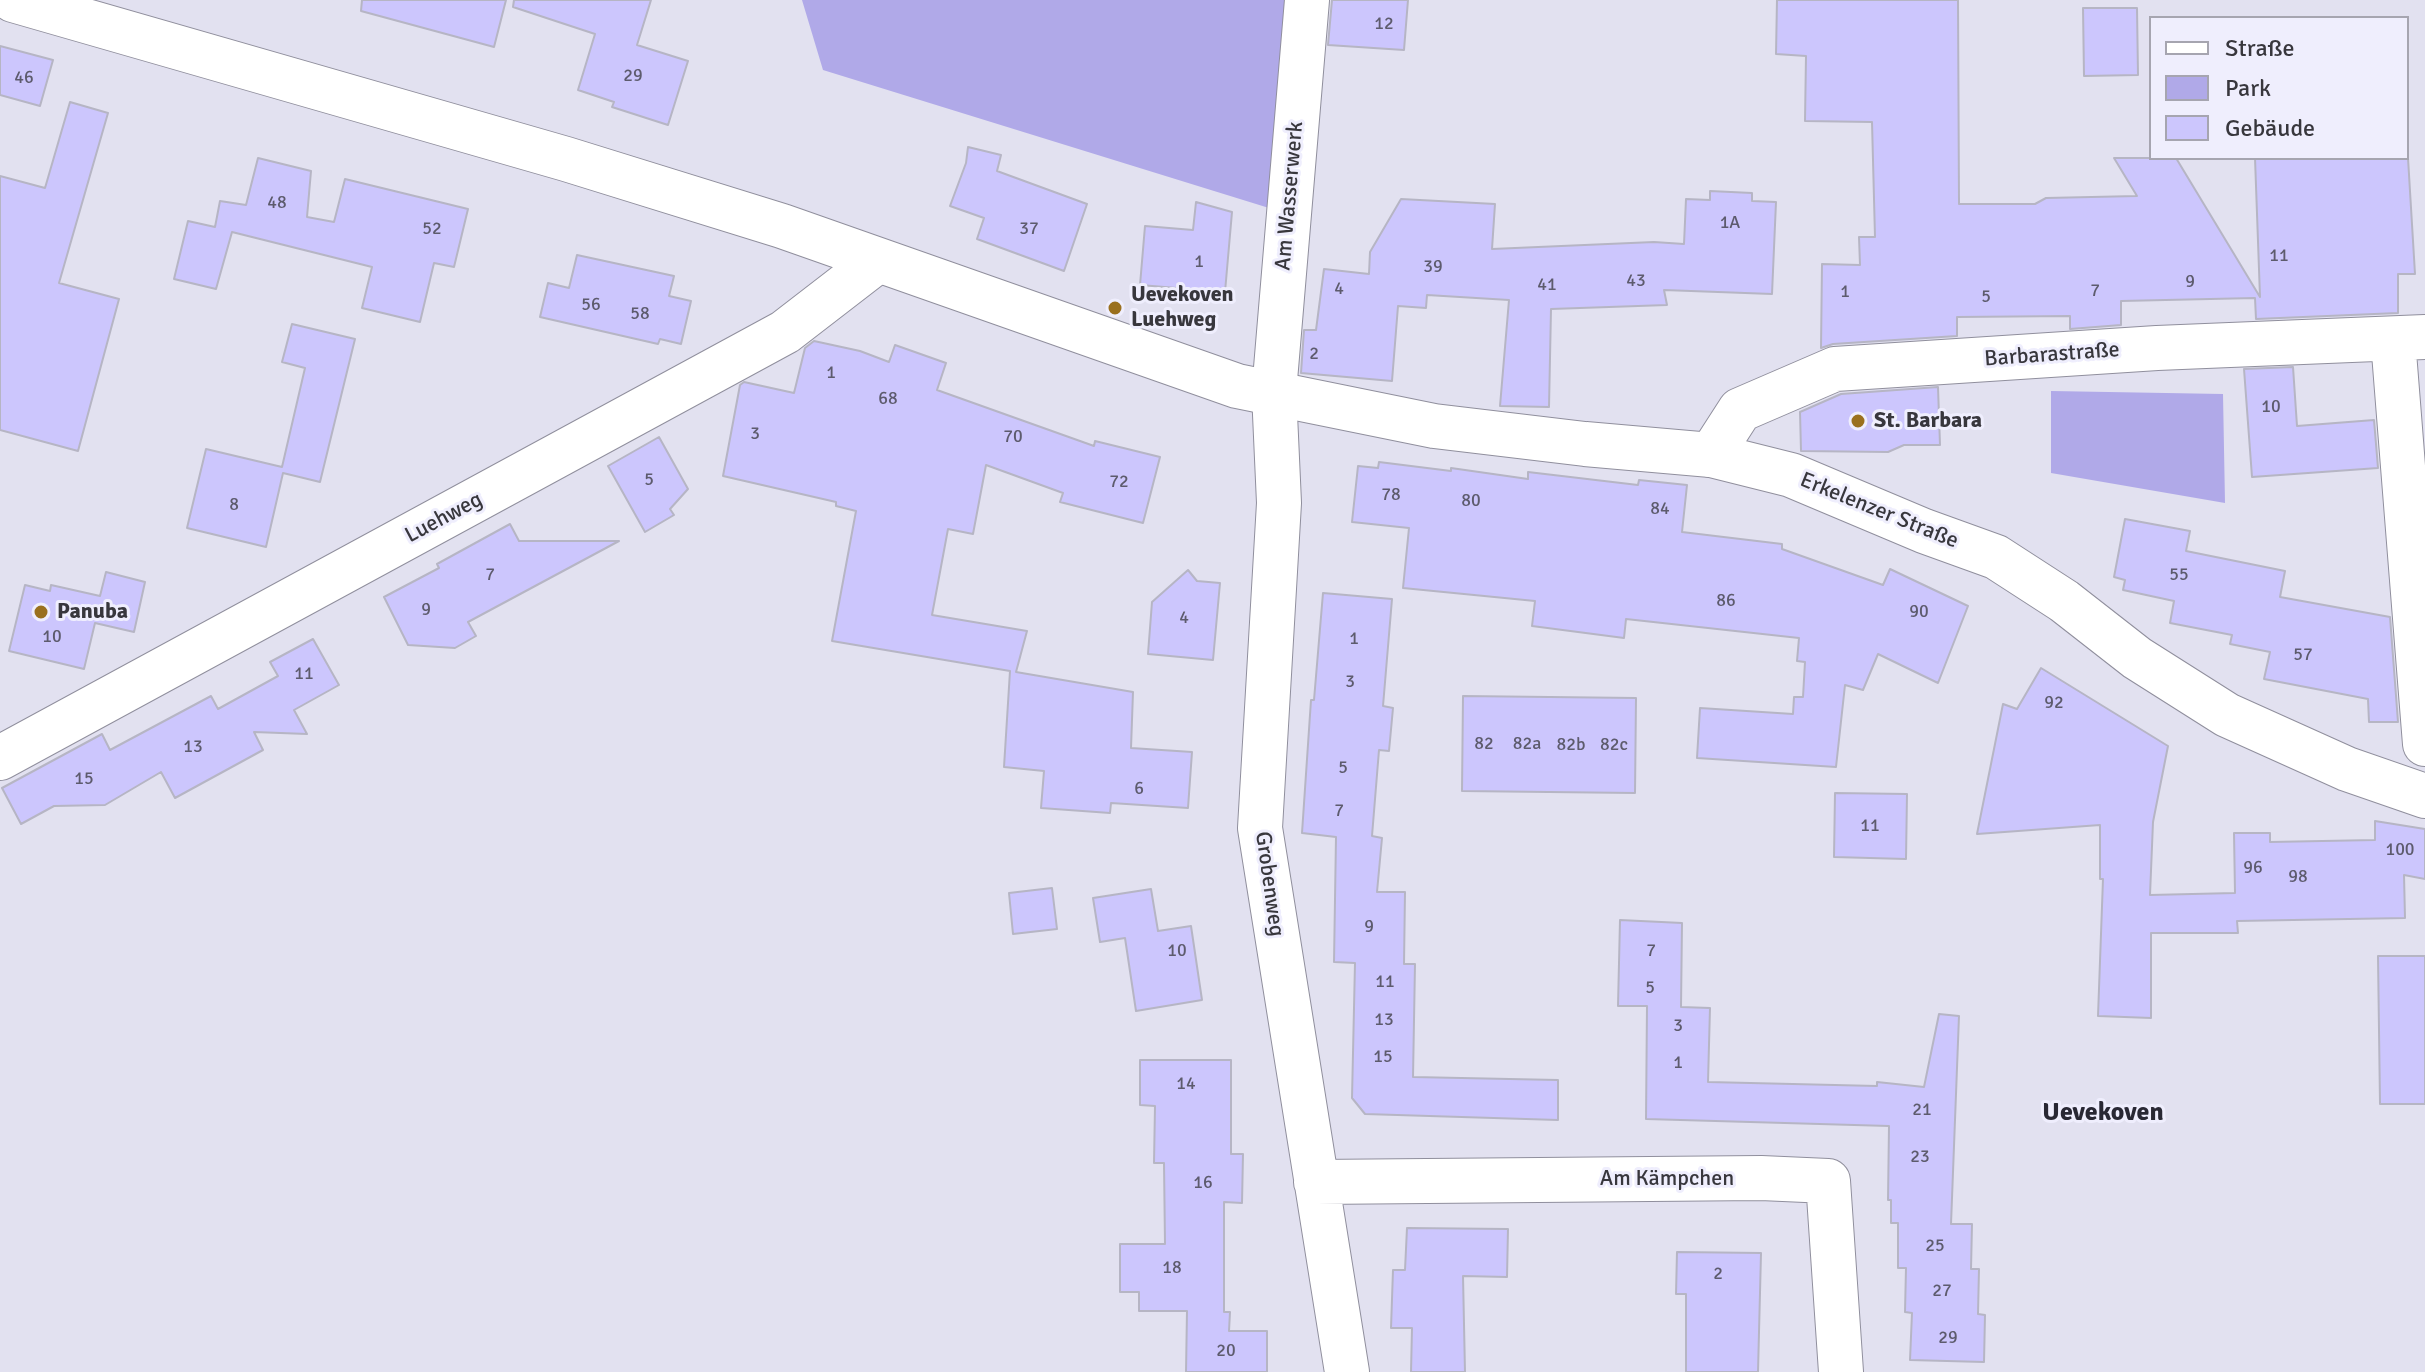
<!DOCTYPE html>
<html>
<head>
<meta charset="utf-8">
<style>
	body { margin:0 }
	#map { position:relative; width:2425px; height:1372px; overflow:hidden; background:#e2e1f0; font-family:Signika,sans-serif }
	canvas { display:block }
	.legend { position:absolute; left:2149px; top:16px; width:260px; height:144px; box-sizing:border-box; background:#efeefd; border:2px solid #a6a5b0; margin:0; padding:10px 14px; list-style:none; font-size:24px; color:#38373d }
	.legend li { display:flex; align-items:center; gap:16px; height:40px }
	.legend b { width:40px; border:2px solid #a6a5b0 }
</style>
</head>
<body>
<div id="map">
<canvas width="2425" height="1372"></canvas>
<ul class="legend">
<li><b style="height:10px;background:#fff"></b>Straße</li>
<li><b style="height:22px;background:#b0a9e8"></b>Park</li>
<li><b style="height:22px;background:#ccc6fd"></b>Gebäude</li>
</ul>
</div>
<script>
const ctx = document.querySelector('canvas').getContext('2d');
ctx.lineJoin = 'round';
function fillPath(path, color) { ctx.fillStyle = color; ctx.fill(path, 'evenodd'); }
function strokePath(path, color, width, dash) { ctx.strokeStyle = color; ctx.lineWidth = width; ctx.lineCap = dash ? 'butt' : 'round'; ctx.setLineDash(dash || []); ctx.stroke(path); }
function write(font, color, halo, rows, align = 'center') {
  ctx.font = font + ' Signika,sans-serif'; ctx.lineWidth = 6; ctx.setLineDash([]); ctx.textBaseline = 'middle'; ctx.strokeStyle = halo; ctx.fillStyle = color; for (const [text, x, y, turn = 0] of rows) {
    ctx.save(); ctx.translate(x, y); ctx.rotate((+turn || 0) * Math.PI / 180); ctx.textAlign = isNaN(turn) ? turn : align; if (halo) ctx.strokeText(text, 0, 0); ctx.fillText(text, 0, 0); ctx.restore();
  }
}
fillPath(new Path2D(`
	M802 0H1287L1269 208 823 70Z
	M2051 391 2223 394 2225 503 2051 473Z`), '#b0a9e8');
const building = new Path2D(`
	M362 0H506L494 47 361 11Z
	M514 0H651L637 45 688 61 668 125 612 107 614 102 578 90 595 34 513 7Z
	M1332 0H1408L1404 50 1328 45Z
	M1777 0H1958L1959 204H2035L2046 198 2137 196 2114 158H2176L2260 297 2255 158H2408L2415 274H2398V313L2256 319 2255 298 2121 301V325L2070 329V316L1957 317V336L1833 344 1821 348 1822 264 1860 265 1859 237H1875L1872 122 1805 121 1806 56 1776 54Z
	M2083 8H2137L2138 75 2084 76Z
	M0 46 53 60 40 106 0 95Z
	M70 102 108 113 59 283 119 299 78 451 0 430V176L45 188Z
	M968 147 1001 155 997 171 1087 204 1064 271 977 239 984 218 950 206 966 163Z
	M258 158 311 171 307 217 334 222 345 179 468 209 454 267 434 263 420 322 362 308 372 267 232 232 216 289 174 279 188 221 215 227 220 201 246 205Z
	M1710 191 1752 193V201L1776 202 1772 294 1664 290 1667 305 1551 309 1549 407 1500 406 1509 300 1427 295 1426 308 1398 306 1392 381 1301 373 1304 330H1316L1324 269 1369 274 1370 252 1401 199 1495 204 1492 249 1654 242 1684 244 1686 199 1710 200Z
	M1196 202 1232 212 1225 292 1140 285 1145 226 1193 230Z
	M577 255 674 276 669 296 691 301 681 344 660 339 658 344 540 317 548 283 569 288Z
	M292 324 355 339 320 482 283 473 266 547 187 528 206 449 282 467 305 368 282 362Z
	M814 341 860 351 889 362 895 345 946 363 937 390 1094 446 1095 441 1160 457 1143 523 1060 502 1063 493 986 465 973 534 948 529 932 615 1027 631 1016 672 1133 692 1131 748 1192 752 1188 808 1111 803 1110 813 1041 808 1044 771 1004 767 1010 671 832 641 856 511 836 506V502L723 476 740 385 744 382 794 393 805 348Z
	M2293 367 2297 426 2374 420 2378 468 2252 477 2244 369Z
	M1938 387 1940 445H1904L1888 452 1801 451 1800 412 1841 394Z
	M659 437 688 489 670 509 674 515 645 532 608 466Z
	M1379 462 1451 471V468L1528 479V472L1638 485 1639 480 1687 485 1682 532 1782 544V549L1883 585 1890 569 1968 606 1938 683 1878 654 1863 690 1845 685 1836 767 1697 758 1700 708 1793 714 1794 697H1803L1805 662 1797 661 1799 638 1626 619 1624 638 1532 626 1535 601 1403 588 1409 528 1352 522 1358 466 1378 468Z
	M2125 519 2190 531 2186 551 2285 571 2280 597 2390 617 2398 722H2369L2368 699 2264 679 2270 652 2230 644 2232 635 2170 623 2174 601 2123 590 2125 580 2114 577Z
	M510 524 519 541H619L468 622 476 636 455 648 408 645 384 597 439 568 437 564Z
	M1188 570 1197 581 1220 583 1213 660 1148 654 1152 602Z
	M106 572 145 582 134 632 95 623 84 669 9 651 25 585 50 591 51 585 100 596Z
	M1323 593 1392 599 1383 706 1393 708 1389 751 1379 750 1372 836 1382 838 1377 892H1405L1404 964H1415L1413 1077 1558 1080V1120L1365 1114 1352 1098 1355 963 1334 962 1336 837 1302 833 1311 700H1314Z
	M313 639 339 685 294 710 307 734 254 732 263 750 175 798 161 772 105 805 54 806 21 824 2 788 102 734 110 750 211 696 218 709 278 676 270 662Z
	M2041 668 2168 746 2153 822 2150 895 2235 893 2234 833H2270V842L2375 840V821L2425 829V879L2404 875 2405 918 2237 921 2238 933H2151V1018L2098 1016 2103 879H2100V825L1977 834 2003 704 2017 709Z
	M1463 696 1636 698 1635 793 1462 791Z
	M1835 793 1907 794 1906 859 1834 857Z
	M1052 888 1057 929 1013 934 1009 893Z
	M1151 889 1158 931 1191 926 1202 1000 1136 1011 1125 938 1100 942 1093 898Z
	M1620 920 1682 923 1681 1007 1710 1008 1708 1082 1877 1086V1082L1924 1087 1939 1014 1959 1016 1951 1224H1972L1971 1269H1979L1978 1314 1985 1315 1984 1362 1910 1360 1912 1313 1905 1312 1906 1268H1898V1223H1891V1200H1888L1889 1126 1646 1119 1647 1006H1618Z
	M2378 956H2425V1104H2380Z
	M1140 1060H1231V1154H1243L1242 1203 1224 1202V1312H1230L1229 1331H1267V1372H1186L1187 1311H1139V1292H1120V1244H1165L1164 1163H1154L1155 1106 1140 1105Z
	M1407 1228 1508 1229 1507 1277 1463 1276 1465 1372H1411L1412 1328H1391L1393 1270H1405Z
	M1677 1252 1761 1253 1758 1372H1686V1294H1676Z`);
fillPath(building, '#ccc6fd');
strokePath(building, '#b6b5c4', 2);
const minor = new Path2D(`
	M1307 0 1274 392 1279 503 1260 828 1347 1372
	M2393 340 2425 744
	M1711 455 1740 410 1835 369 2157 348 2425 337
	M0 758 785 332 877 261
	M1316 1182 1761 1178 1828 1181 1841 1372`);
const major = new Path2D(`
	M13 0 566 159 782 226 1237 386 1434 426 1585 444 1711 455 1791 475 1924 531 1996 557 2064 601 2137 658 2227 715 2347 769 2425 796`);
strokePath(minor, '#908f9d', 46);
strokePath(major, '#908f9d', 46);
strokePath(minor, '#fff', 44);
strokePath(major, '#fff', 44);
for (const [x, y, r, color] of [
	[1115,308,8,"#9a701e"],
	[1858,421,8,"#9a701e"],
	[41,612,8,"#9a701e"]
]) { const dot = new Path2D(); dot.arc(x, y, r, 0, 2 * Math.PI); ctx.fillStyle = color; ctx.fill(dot); strokePath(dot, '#efeefd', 3); }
write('18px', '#5d5b6d', null, [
	["12",1384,24],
	["29",633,76],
	["46",24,78],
	["48",277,203],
	["1A",1730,223],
	["52",432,229],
	["37",1029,229],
	["11",2279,256],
	["1",1199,262],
	["39",1433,267],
	["43",1636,281],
	["9",2190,282],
	["41",1547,285],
	["4",1339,289],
	["7",2095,291],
	["1",1845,292],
	["5",1986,297],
	["56",591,305],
	["58",640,314],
	["2",1314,354],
	["1",831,373],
	["68",888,399],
	["10",2271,407],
	["3",755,434],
	["70",1013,437],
	["5",649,480],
	["72",1119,482],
	["78",1391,495],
	["80",1471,501],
	["8",234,505],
	["84",1660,509],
	["7",490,575],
	["55",2179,575],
	["86",1726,601],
	["9",426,610],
	["90",1919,612],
	["4",1184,618],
	["10",52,637],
	["1",1354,639],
	["57",2303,655],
	["11",304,674],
	["3",1350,682],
	["92",2054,703],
	["82",1484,744],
	["82a",1527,744],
	["82b",1571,745],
	["82c",1614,745],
	["13",193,747],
	["5",1343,768],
	["15",84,779],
	["6",1139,789],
	["7",1339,811],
	["11",1870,826],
	["100",2400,850],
	["96",2253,868],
	["98",2298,877],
	["9",1369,927],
	["10",1177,951],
	["7",1651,951],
	["11",1385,982],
	["5",1650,988],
	["13",1384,1020],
	["3",1678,1026],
	["15",1383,1057],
	["1",1678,1063],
	["14",1186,1084],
	["21",1922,1110],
	["23",1920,1157],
	["16",1203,1183],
	["25",1935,1246],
	["18",1172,1268],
	["2",1718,1274],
	["27",1942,1291],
	["29",1948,1338],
	["20",1226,1351]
]);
write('22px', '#38373d', '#efeefd', [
	["Am Wasserwerk",1290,196,-85],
	["Barbarastraße",2052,355,-4],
	["Erkelenzer Straße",1879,511,22],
	["Luehweg",444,518,-28],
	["Grobenweg",1269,884,82],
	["Am Kämpchen",1667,1179]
]);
write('bold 22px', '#38373d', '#efeefd', [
	["Uevekoven",1131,295],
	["Luehweg",1131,320],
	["St. Barbara",1874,421],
	["Panuba",57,612]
], 'left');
write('bold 26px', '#292834', '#efeefd', [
	["Uevekoven",2103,1113]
]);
</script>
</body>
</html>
